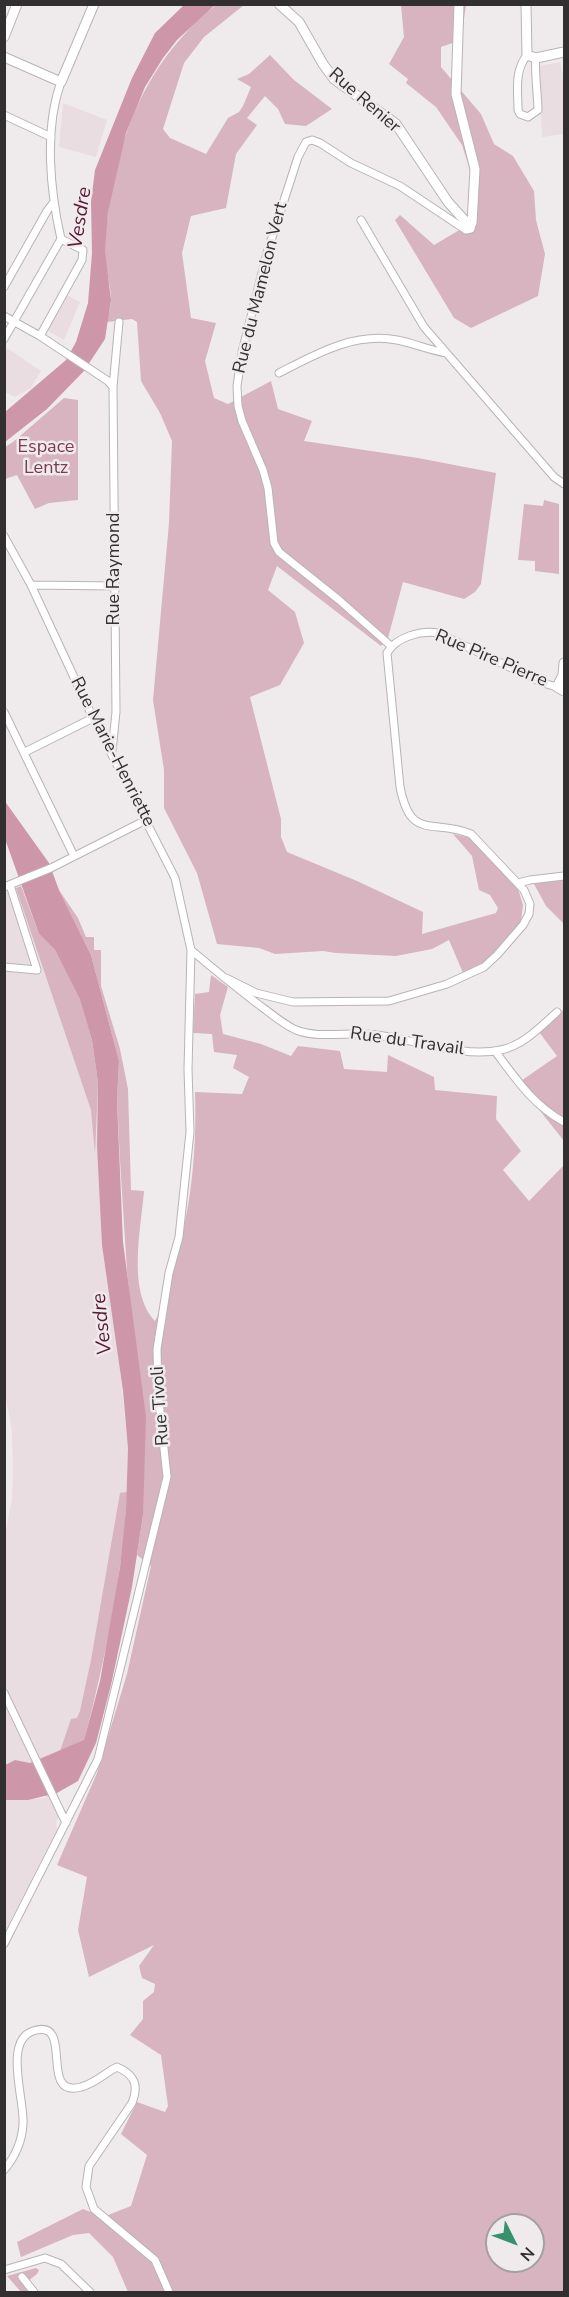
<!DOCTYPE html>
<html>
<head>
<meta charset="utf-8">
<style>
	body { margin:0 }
	#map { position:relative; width:569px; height:2297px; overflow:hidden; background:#efebec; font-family:"Nunito Sans",sans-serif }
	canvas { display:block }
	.frame { position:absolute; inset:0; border:6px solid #312f30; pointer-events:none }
	.north { position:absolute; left:485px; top:2213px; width:60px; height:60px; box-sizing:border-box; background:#efebec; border:2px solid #a3a0a1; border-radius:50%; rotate:132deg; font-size:16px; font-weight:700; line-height:24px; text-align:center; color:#312f30 }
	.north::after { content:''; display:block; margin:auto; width:21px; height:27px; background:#35926a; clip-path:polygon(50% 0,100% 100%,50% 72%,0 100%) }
</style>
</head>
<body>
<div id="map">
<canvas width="569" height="2297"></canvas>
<div class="frame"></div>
<div class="north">N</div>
</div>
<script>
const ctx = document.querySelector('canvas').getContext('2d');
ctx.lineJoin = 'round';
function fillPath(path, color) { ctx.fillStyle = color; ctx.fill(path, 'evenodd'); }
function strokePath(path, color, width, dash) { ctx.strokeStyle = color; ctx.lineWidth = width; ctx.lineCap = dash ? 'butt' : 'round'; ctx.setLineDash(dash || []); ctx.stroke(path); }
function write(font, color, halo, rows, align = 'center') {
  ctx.font = font + ' "Nunito Sans",sans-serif'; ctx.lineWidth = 5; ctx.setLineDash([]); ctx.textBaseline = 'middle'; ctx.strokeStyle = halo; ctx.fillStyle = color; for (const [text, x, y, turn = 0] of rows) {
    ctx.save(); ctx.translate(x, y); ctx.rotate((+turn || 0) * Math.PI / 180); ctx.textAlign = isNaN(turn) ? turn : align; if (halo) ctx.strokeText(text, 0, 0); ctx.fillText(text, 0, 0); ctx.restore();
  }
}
fillPath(new Path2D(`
	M560 62 564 80V134L542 137 539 66Z
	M63 103 107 120 96 157 59 147Z
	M65 294 80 302 64 340 45 329Z
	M7 348 41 371 31 388 15 397 5 392V352Z
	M21 886 39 934 55 950 98 1083 97 1146 128 1449 126 1509 84 1741 42 1758 62 1807 56 1823 57 1829 5 1931V1800L46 1798 30 1763 15 1760 4 1765V1539L12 1499 13 1473 12 1431 4 1389V893Z`), '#eadde1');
fillPath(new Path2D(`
	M216 5H244L204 37 184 63 163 129 170 138 206 154 228 118 239 112 243 106 251 87 237 79 249 74 270 55 294 80 332 109 306 126 285 124 278 109 265 96 247 118 257 125 236 154 226 208 191 216 182 253 191 318 216 323 205 361 214 398 228 404 271 381 278 409 312 421 304 441 418 458 496 473 481 584 475 592 464 599 403 582 388 638 381 646 277 566 268 590 295 612 304 643 280 685 250 697 281 819V837L287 852 357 881 423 912 422 934 496 913 498 908 490 895 479 890 472 856 453 834 471 838 518 889 523 905 521 921 509 939 484 962 463 973 449 940 432 949 396 956 336 953 323 951 275 954 259 948 217 944 197 873 164 808V770L153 700 169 523 172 441 160 413 141 381 137 322 132 319 107 322C108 314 111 306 111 299 111 283 104 266 105 249 110 154 140 65 216 5Z
	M401 5H466L461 40 441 47V67L481 114 494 144 513 156 534 191 536 220 545 254 538 296 471 328 454 318 395 220 400 215 434 245 468 225 470 170 462 145 436 107 406 83 408 79 389 64 404 37Z
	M64 398 78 400V500L49 503 35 509 17 475 5 479V447L13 442Z
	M544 500 559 504V574L535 571V561L518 560 524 504 543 506Z
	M555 880H564V924L546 906 534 884Z
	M21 886 39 934 55 950 81 999 92 1040 98 1083 95 1154 91 1110 16 888Z
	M59 890 78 918 86 937H94V950H101V986L120 1049 128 1089 131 1190 144 1191C141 1229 127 1291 155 1321 165 1304 170 1285 175 1265 191 1206 197 1153 195 1092L242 1094 249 1077 233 1068 237 1055 214 1052 212 1034 193 1033 195 994 209 992 211 975 228 987 220 1015 223 1034 261 1044 291 1056 298 1046 340 1051 344 1069 387 1072 388 1055 434 1077 435 1090 497 1096 496 1119 521 1151 503 1170 529 1201 564 1165V2292H128L113 2257 89 2233 73 2235 21 2257 17 2242 83 2209 103 2217 131 2206 147 2155 121 2134 137 2102 165 2112 168 2106 161 2055 130 2035 143 2019V2001L154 1992 155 1984 142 1978 139 1966 154 1945 89 1977 78 1930 87 1877 57 1865 97 1773 127 1674 151 1566 137 1555 143 1515 133 1327 127 1271 120 1160 117 1101 119 1061 91 955ZM497 2225H533V2261H497Z
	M564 1009V1141L518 1083 557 1056 539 1032Z
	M127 1492C123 1575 105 1660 84 1741L60 1751 71 1719 77 1718 80 1711 91 1660 120 1493Z
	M36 2268 39 2270 37 2274 24 2284 30 2292H21L7 2276Z`), '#d7b4bf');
fillPath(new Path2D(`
	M184 5H215L177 40 163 58 145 87 126 133 108 212 105 251 111 300 105 339 84 371 47 409 5 442V412L66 360 76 342 88 303 92 253 91 202 95 170 132 78 155 33Z
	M4 800 49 863 59 890 91 955 119 1061 117 1101 123 1242 146 1417 143 1515 132 1587 111 1685 96 1743 78 1781 57 1793 28 1800H5V1765L15 1760 30 1763 84 1740 100 1681 120 1567 126 1509 128 1449 123 1391 102 1245 97 1146 98 1083 92 1040 80 999 55 950 39 934 5 839Z`), '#ce97a9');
const street = new Path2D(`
	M527 55C514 72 518 90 518 110L520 114 528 117 538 110C538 98 534 66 536 58
	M4 115 51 137
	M361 220 424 327 554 477 564 484
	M4 287 47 211 53 203
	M4 316 40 336 108 381 113 387
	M40 336 82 260 83 250 61 239
	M4 339 61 239C50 190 44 129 61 82
	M279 373C316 354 354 332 397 340 413 343 429 350 446 353
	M4 536 31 585 93 718 175 878 191 950 188 1069 190 1132 179 1237 169 1273 157 1349 158 1392 167 1477 98 1759 4 1944
	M31 585 115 586
	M391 646 339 600 279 552 274 543 268 488 263 470 242 421 238 406 237 386 242 352 267 253 298 157 306 142 312 140 320 143 351 163 400 186 466 230 471 229 472 223
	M4 712 74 856
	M112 751 116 712 113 387 119 322
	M25 752 93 718
	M518 883 530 880 564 876
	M4 887 51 868 146 820
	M191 950C215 970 240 991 266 1010 275 1017 285 1025 296 1030 316 1038 344 1033 365 1034 408 1036 459 1059 501 1050 524 1045 540 1027 557 1012
	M4 967 37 970 10 885
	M226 978 256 993 293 1002 389 1001 447 984 484 967 497 955 523 925 529 914 530 904 524 890 471 834C432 818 411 842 400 787L387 653C396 637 421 630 438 633L543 683 557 687
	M495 1051C516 1079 533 1105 564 1122
	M4 1693 66 1823
	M4 2170C15 2157 22 2142 23 2124 25 2101 3 2041 33 2031 76 2017 37 2099 81 2087 94 2084 105 2073 117 2067 135 2075 139 2085 132 2103L89 2166 86 2187 94 2209 155 2260 169 2292
	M4 2270 45 2258 61 2264 90 2292
	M22 2277 34 2292`);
const secondary = new Path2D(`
	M279 4 299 22 323 64 334 79 396 124 448 202 466 222 472 223 475 169 456 94 459 4
	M526 4 527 55 536 58 564 52
	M4 37 17 4
	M4 57 61 82 94 4
	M564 663 563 675 557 687 564 691`);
strokePath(street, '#b8b4b5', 9);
strokePath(secondary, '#b8b4b5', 11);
strokePath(street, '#fff', 7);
strokePath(secondary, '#fff', 9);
write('18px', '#312f30', '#efebec', [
	["Rue Renier",364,101,41],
	["Rue du Mamelon Vert",261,288,-76],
	["Rue Raymond",115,569,-90],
	["Rue Pire Pierre",491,659,23],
	["Rue Marie-Henriette",112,752,63],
	["Rue du Travail",407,1042,8],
	["Rue Tivoli",161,1406,-94]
]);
write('18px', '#7d3853', '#efebec', [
	["Espace",46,448],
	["Lentz",46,469]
]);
write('italic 20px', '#5a1936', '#efebec', [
	["Vesdre",81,218,-81],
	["Vesdre",103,1324,-96]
]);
</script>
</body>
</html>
